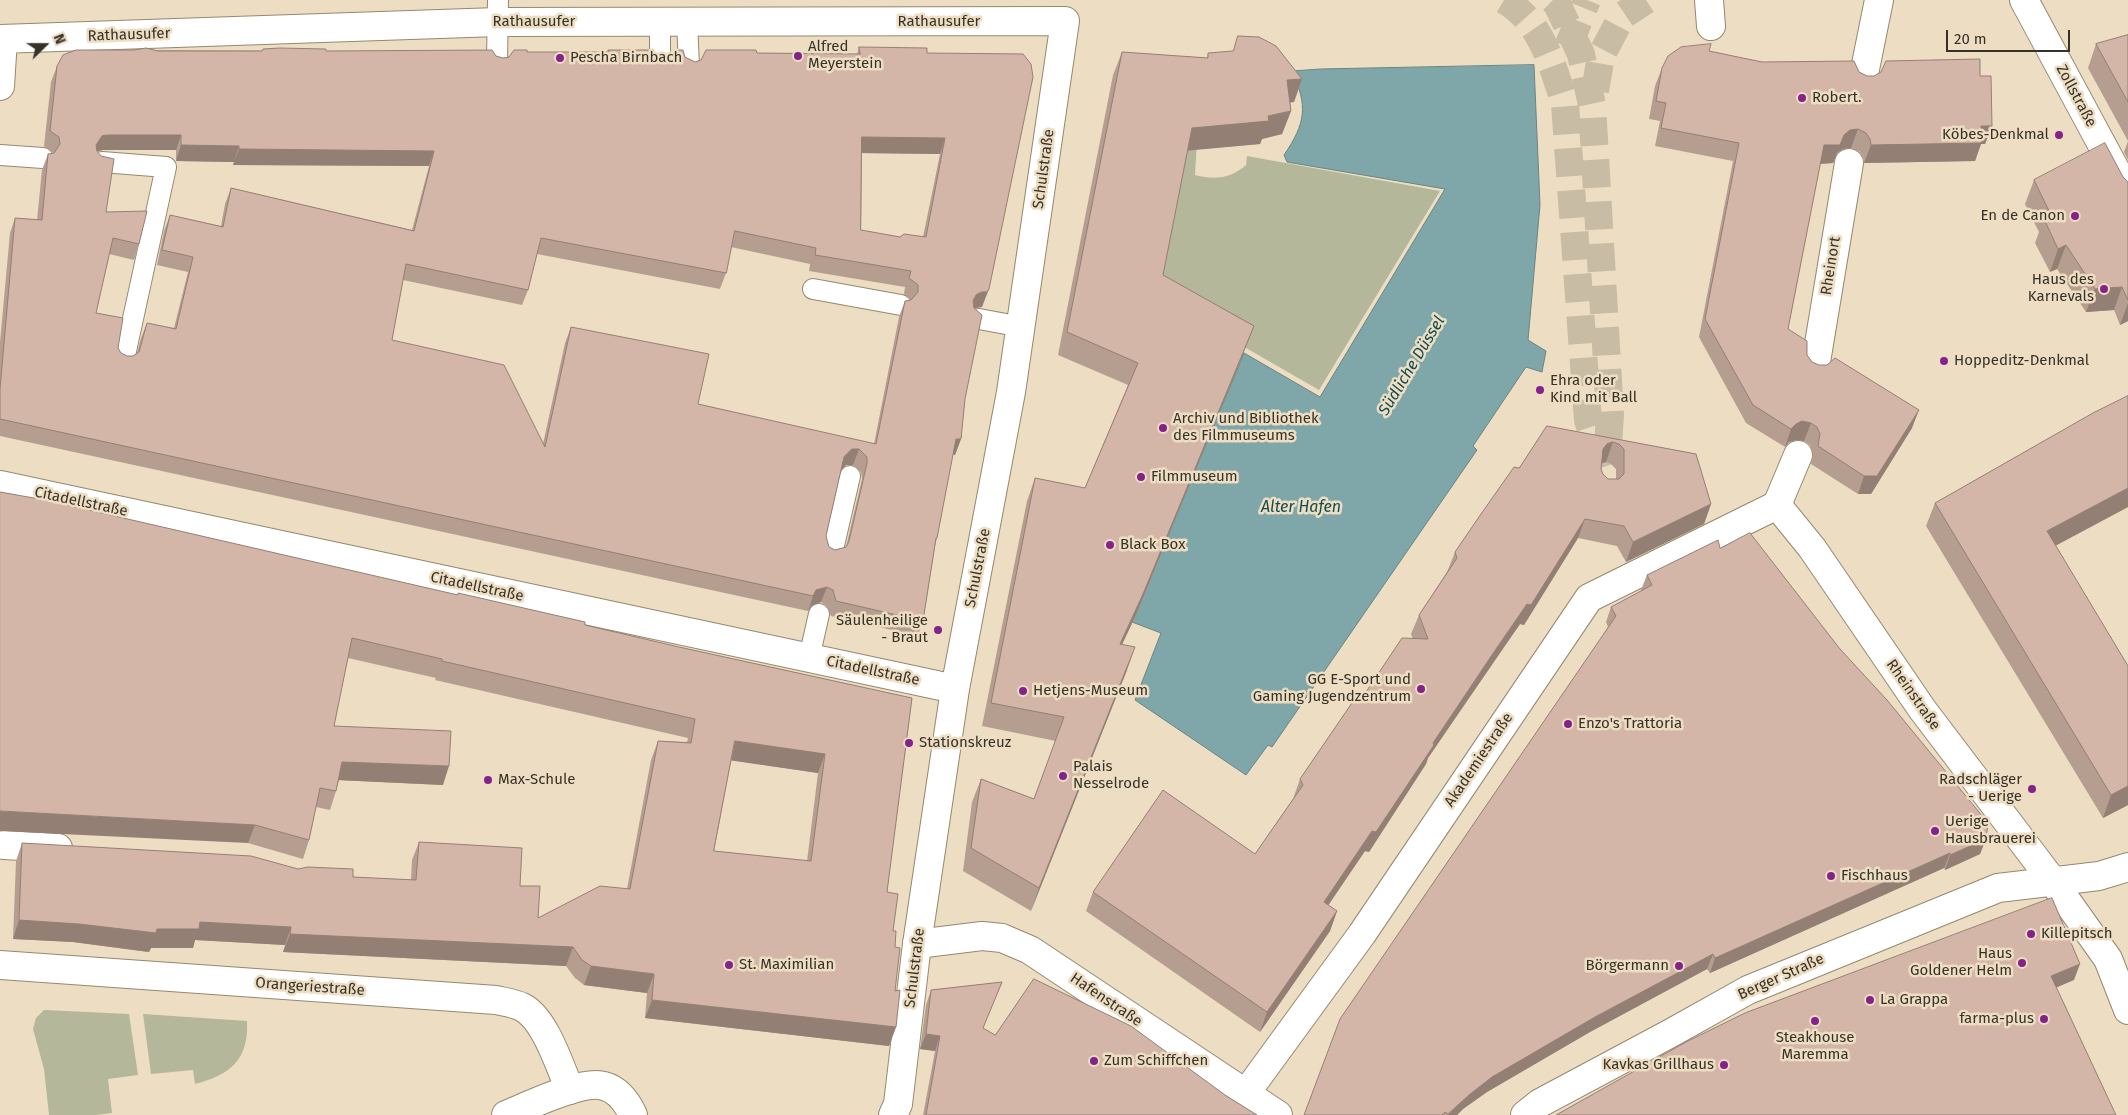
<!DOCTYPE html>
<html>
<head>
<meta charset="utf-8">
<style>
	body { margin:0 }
	#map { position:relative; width:2128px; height:1115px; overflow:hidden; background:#eddec3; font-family:"Fira Sans",sans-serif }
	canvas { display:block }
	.north { position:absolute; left:20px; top:20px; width:50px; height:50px; -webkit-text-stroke:4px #eddec3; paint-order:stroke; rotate:68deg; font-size:14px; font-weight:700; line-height:20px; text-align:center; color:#373227 }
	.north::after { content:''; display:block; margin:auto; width:18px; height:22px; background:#373227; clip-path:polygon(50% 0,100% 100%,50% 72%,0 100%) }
	.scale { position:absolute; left:1946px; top:30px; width:124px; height:22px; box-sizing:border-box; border:2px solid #373227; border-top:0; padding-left:6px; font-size:15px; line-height:18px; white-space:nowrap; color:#373227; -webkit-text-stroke:4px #eddec3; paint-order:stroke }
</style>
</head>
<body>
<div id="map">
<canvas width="2128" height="1115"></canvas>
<div class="north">N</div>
<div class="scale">20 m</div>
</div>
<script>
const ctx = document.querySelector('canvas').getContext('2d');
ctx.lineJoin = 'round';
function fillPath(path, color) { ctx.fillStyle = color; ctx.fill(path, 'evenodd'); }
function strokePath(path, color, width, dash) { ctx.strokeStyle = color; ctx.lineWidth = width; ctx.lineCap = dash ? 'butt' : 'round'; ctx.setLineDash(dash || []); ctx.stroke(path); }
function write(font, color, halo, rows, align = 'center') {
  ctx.font = font + ' "Fira Sans",sans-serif'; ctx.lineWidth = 5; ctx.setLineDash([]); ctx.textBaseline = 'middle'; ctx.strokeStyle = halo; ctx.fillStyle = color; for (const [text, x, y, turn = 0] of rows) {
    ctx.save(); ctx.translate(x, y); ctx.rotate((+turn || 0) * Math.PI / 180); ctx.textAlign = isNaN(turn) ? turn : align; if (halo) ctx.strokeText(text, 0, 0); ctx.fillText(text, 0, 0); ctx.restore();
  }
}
fillPath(new Path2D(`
	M1185 134 1197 141 1195 175C1215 180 1230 179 1246 165L1247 156 1440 191 1319 390 1154 295Z
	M44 1010 129 1014 138 1075 108 1079 112 1113 96 1115H49L44 1069 33 1029 36 1018Z
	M143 1014 247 1021C249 1060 230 1075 195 1084L193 1070 151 1074Z`), '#b4b79a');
const water = new Path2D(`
	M1534 65 1540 205 1528 340 1546 351 1542 372 1526 367 1473 446 1477 450 1272 747 1268 745 1246 775 1135 700 1161 633 1132 622 1244 353 1320 397 1445 189 1287 162 1284 155C1306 123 1308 106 1292 71L1321 69Z`);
fillPath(water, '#7fa7a9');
strokePath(water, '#698482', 1);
strokePath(new Path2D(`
	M1504 0C1542 22 1552 65 1565 104L1588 420 1606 474
	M1553 0 1557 4 1581 54 1592 105 1610 415 1607 460
	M1568 47 1587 0
	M1595 91 1601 56 1622 16 1646 0`), '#c9bca4', 28, [28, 14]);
const service = new Path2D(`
	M687 22 689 66
	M497 62 498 0
	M660 66V22
	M0 155 43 158
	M102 162 166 167 124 360
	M813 289 901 305
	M979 319 1022 327
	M832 554 850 476
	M809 658 819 614`);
const pedestrian = new Path2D(`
	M1709 0 1711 26
	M2024 0 2128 193
	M4 845 58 848
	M917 944 982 936 1002 938 1030 950 1278 1115
	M0 965 496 1000C504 1002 514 1003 522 1007 545 1018 560 1067 570 1090
	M1246 1093 1362 934 1589 598 1777 505 1812 548 1922 709 2054 883 2108 959 2128 1010
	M1525 1115 1540 1103 1671 1033 1748 990 1998 888 2099 876 2128 867`);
const minor = new Path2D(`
	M0 39 498 22 1065 21 1011 392 955 689 917 944 898 1104 893 1115
	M1863 79 1879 0
	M0 86 3 39
	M1815 368 1849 163
	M0 485 955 689
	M1777 505 1798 455
	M506 1115C528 1106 583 1079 604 1086 619 1090 627 1102 633 1115`);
strokePath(service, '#95886f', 22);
strokePath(pedestrian, '#95886f', 30);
strokePath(minor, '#95886f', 30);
strokePath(service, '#fff', 20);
strokePath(pedestrian, '#fff', 28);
strokePath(minor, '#fff', 28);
fillPath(new Path2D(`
	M2128 35V160L2124 152 2128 141 2088 68 2096 44Z
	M859 47 927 53 983 304 982 307 974 308 961 439 955 455 953 454 937 538 935 546 923 621 918 636 831 616 827 606 821 602 811 606 808 611 0 436V342L10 233 15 218 37 220 42 170 48 154 54 153 44 146 51 82 57 66 134 50 326 51 496 56 503 58 527 52H607L608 50 656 57 665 62 672 60 675 57 678 50 685 57 695 62 757 53 857 54ZM103 150H176V161L234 162 233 165 429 166 412 230 231 188 225 204 221 226 170 215 164 231 157 265 188 272 174 328 147 323 141 338 137 353 133 356H127L121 353 96 313 109 254 134 260 139 244 106 212 97 151ZM862 153 940 154 923 237H900L861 230ZM731 247 810 264 809 271 905 287 904 294 911 300 905 301 899 317 874 444 698 404 571 327 565 343 543 444 392 340 403 280 522 305 528 290 537 254 720 289 726 273ZM846 465H853L861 472 862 479 846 547 835 550 829 547 826 536 841 470Z
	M1709 51 1762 62 1859 72 1867 76H1980L1992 126 1985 144H1981L1975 161 1864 163 1863 157 1859 151 1851 148 1843 149 1837 153 1833 163 1820 164 1788 329 1812 362 1912 428 1871 494H1858L1811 464 1813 453 1810 445 1804 441 1796 440 1789 442 1785 447 1746 423 1699 337 1733 161 1655 146 1660 121 1649 119 1655 86 1662 68Z
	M1122 52 1207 58 1208 53 1302 79 1294 102H1290L1291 111 1282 134 1262 139 1260 144 1188 150 1163 275 1254 326 1245 349 1135 617 1122 645 1127 670 1031 911 963 871 972 802 981 779 1034 799 1056 741 982 726 1027 501 1035 478 1085 488 1128 385 1058 355 1113 75Z
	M2123 177 2128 182V321L2120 325 2114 310 2086 312 2057 269 2050 272 2035 243 2039 232 2025 204 2034 180Z
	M1547 426 1696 454 1711 504 1704 524 1626 562 1617 546 1578 538 1524 625 1520 624 1489 668 1428 758 1426 764 1369 852 1365 851 1328 905 1337 911 1330 931 1260 1032 1086 911 1093 892 1255 854 1293 799 1300 779 1364 695 1413 639 1411 634 1419 615 1447 572 1455 552 1519 468ZM1606 462 1611 464 1616 469V479H1608L1603 474 1601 469 1602 463Z
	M0 492 679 647 912 698 887 892 893 931 895 947V991L896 1027 889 1046 645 1018 647 993 584 985 575 978 566 966 283 952 285 945 195 940 193 948H151L149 952 73 942 13 939 16 861 22 843 298 869 353 877 411 880 412 860 419 842 520 886 538 918 627 889 651 760 658 741 687 742 688 738 435 680 436 678 348 658 334 726 443 785 339 780 336 791 330 810 316 807 309 840 303 859 248 843ZM731 760 818 773 807 861 714 851Z
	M1935 503 2128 507 2055 546 2128 666V805L2103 818 1926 526Z
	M1720 548 1986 839 1980 854 1945 870 1944 868 1710 973 1707 969 1590 1032 1487 1092 1463 1109 1457 1115H1304L1608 627 1606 622 1611 607 1642 591 1641 590 1647 575Z
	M1002 982 983 1028 995 1035 1225 1095 1257 1115H923L935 1051 920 1049 926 1005 931 990Z`), '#b59d90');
fillPath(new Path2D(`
	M1302 79 1294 102 1279 104 1287 80Z
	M1291 111 1282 134 1262 139 1260 144 1184 151 1192 128 1268 116Z
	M1981 126H1992L1985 144H1981L1975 161 1864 163 1871 145Z
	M1858 129 1851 148 1843 149 1837 153 1833 163 1817 164 1824 145 1844 135 1850 130Z
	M109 135H181L176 150H103L96 152V145L102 136Z
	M862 137 945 138 940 154 856 153Z
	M181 145 239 146 234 162 176 161Z
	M239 149 434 151 429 166 233 165Z
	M2066 245 2057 269 2050 272 2058 249Z
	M2122 287 2114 310 2086 312 2095 289Z
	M989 289 982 307 976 308 970 311 973 301 976 295Z
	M2128 303V321L2120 325Z
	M1254 326 1245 349 1135 617 1111 667 1120 644Z
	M1919 410 1912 428 1871 494H1858L1864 476Z
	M1802 421 1811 423 1804 441 1796 440 1789 442 1785 447 1791 429 1796 424Z
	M956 439H961L955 455 951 454Z
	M1613 442 1606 462 1600 464 1603 449 1607 444Z
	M852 449H859L853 465H846L839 473 844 457Z
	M2128 488V507L2038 555 2047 531Z
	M1711 504 1704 524 1626 562 1633 542Z
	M1585 519 1578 538 1524 625 1520 624 1428 758 1426 764 1369 852 1365 851 1317 922 1324 902Z
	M827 587 821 602 811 606 808 611 813 596 816 590Z
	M1135 647 1127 670 1031 911 1039 888Z
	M735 741 825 754 818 773 728 760Z
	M342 762 449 766 443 785 336 780Z
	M2128 786V805L2103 818 2111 795Z
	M0 811 255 825 248 843 0 831Z
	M1986 839 1980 854 1945 870 1950 855Z
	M1950 853 1944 868 1710 973 1715 958Z
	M1337 911 1330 931 1260 1032 1267 1012Z
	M19 920 79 924 157 929 200 922 291 927 285 945 195 940 193 948H151L149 952 73 942 13 939Z
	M290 934 573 947 566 966 283 952Z
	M1713 954 1707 969 1590 1032 1487 1092 1463 1109 1457 1115H1448L1469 1095 1492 1077 1595 1017Z
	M2080 964 2074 980 2046 992 2051 976Z
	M591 966 654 974 647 993 584 985Z
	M652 1000 896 1027 889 1046 645 1018Z
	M926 1034 940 1036 935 1051 920 1049Z`), '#947f75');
const building = new Path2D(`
	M2128 35V102L2096 44Z
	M1238 36 1259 37 1276 46 1302 79 1287 80 1291 111 1268 116 1269 121 1192 128 1163 275 1254 326 1143 594 1120 644 1135 647 1039 888 971 848 981 779 1034 799 1064 717 991 703 1035 478 1085 488 1138 363 1067 332 1122 52 1208 58V53L1233 51Z
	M1711 44 1709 51 1762 62 1854 61 1859 72 1867 76H1874L1881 72 1886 61 1980 59V76H1991L1992 126H1981V143L1871 145 1870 139 1866 133 1858 129 1850 130 1844 135 1840 145H1824L1788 329 1807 341V355L1812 362 1819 365H1827L1835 358 1919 410 1877 476H1864L1818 446 1820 434 1817 427 1811 423 1802 421 1796 424 1791 429 1753 405 1705 319 1739 143 1661 128 1666 103 1656 101 1662 68 1668 56 1681 47Z
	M859 47 927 48V53L1023 54 1031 64 1033 77 989 289 987 292H981L976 295 973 301 974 308 982 315 965 399 961 439H956L937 538H936L923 621 836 601 833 590 827 587 816 590 813 596 0 419V389L15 218 42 220 48 154 54 153 60 144 59 137 50 131 57 66 63 55 76 50H134L146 48 158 51H262L263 49 280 48 326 49V51L492 50 496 56 503 58 509 57 514 50H527V52H608V50H654L656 57 665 62 672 60 676 56 678 50H683L685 57 695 62 701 60 706 50H756L757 53 860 54ZM109 135H181V145L239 146V149L434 151 414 231 231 188 223 227 170 215 162 250 193 257 176 329 147 323 139 352 133 356H127L121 353 118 348 123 318 96 313 113 238 139 244 147 211 106 212 114 159 101 156 97 151 96 145 102 136ZM862 137 945 138 926 237 904 234 900 237 861 230ZM735 231 816 248 815 255 911 271 909 278 918 285V292L911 300 905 301 876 444 698 404 709 354 571 327 545 447 504 365 392 340 406 264 528 290 541 238 726 273ZM852 449H859L867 457V463L849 541 846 547 835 550 829 547 826 536 844 457Z
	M2105 143 2123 177 2128 182V300L2122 287 2095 289 2066 245 2058 249 2044 219 2051 215 2034 180Z
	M2128 396V488L2047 531 2128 666V786L2111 795 1935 503 2093 413Z
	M1547 426 1696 454 1711 504 1633 542 1624 526 1585 519 1531 605 1527 604 1496 649 1433 743 1434 745 1376 832 1372 831 1324 902 1337 911 1267 1012 1093 892 1163 790 1255 854 1303 785 1300 779 1358 694 1364 695 1402 638 1428 639 1419 615 1457 558 1455 552 1481 514 1514 467 1519 468ZM1613 442 1619 444 1624 449V474L1619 479H1608L1603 474 1601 469 1603 449 1607 444Z
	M0 492 45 500 458 595V593L585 622V625L679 647 912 698 887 892 898 894 893 931H896L895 947 900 948 895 991 900 990 896 1027 652 1000 654 974 591 966 582 960 573 947 290 934 291 927 200 922 199 929H157L156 933 79 924 19 920 22 843 251 856 298 869 308 867 353 869V877L416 880 419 842 522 848 520 886H540L538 918 600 886 630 889 658 741 691 743 695 719 442 661V659L352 638 334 726 451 731 449 766 342 762 336 791 320 788 309 840 255 825 0 811ZM735 741 825 754 811 861 714 851Z
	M1750 533 1840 649 1887 700 1988 823 1986 839 1950 855V853L1715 958 1713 954 1595 1017 1492 1077 1469 1095 1448 1114 1445 1112 1442 1115H1304L1340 1019 1616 616 1611 607 1652 585 1647 575 1718 540 1720 548Z
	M2052 898 2080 964 2051 976 2116 1115H1556L1686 1042 1745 1013Z
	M1034 979 1131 1026 1225 1095 1257 1115H926L940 1036 926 1034 931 990 1002 982 983 1028 995 1035Z`);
fillPath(building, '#d3b6a7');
strokePath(building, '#947f75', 1);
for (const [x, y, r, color] of [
	[798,56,5,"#84228b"],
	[560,58,5,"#84228b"],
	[1802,98,5,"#84228b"],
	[2059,135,5,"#84228b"],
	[2075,216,5,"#84228b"],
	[2104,289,5,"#84228b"],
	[1944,361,5,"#84228b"],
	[1540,390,5,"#84228b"],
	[1163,428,5,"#84228b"],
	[1141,477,5,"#84228b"],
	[1110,545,5,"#84228b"],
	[938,630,5,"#84228b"],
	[1421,689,5,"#84228b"],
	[1023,691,5,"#84228b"],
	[1568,724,5,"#84228b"],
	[909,743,5,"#84228b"],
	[1063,776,5,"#84228b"],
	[488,780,5,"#84228b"],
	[2032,789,5,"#84228b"],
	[1935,831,5,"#84228b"],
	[1831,876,5,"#84228b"],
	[2031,934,5,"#84228b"],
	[2022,963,5,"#84228b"],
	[729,965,5,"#84228b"],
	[1679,966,5,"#84228b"],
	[1870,1000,5,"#84228b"],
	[2044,1019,5,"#84228b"],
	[1815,1021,5,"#84228b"],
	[1094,1061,5,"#84228b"],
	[1724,1065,5,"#84228b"]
]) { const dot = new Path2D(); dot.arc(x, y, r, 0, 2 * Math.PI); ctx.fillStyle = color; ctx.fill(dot); strokePath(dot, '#eddec3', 2); }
write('15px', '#373227', '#eddec3', [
	["Rathausufer",534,22],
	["Rathausufer",939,22],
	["Rathausufer",129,35,-2],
	["Zollstraße",2076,96,62],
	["Schulstraße",1044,169,-82],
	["Rheinort",1831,266,-81],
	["Citadellstraße",81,502,12],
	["Schulstraße",978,568,-79],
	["Citadellstraße",477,587,12],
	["Citadellstraße",873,671,12],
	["Rheinstraße",1913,695,55],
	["Akademiestraße",1479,760,-56],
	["Schulstraße",915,968,-83],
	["Berger Straße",1781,977,-24],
	["Orangeriestraße",310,987,4],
	["Hafenstraße",1106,1000,34]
]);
write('15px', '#373227', '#eddec3', [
	["Alfred",808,47],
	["Meyerstein",808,64],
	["Pescha Birnbach",570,58],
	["Robert.",1812,98],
	["Köbes-Denkmal",2049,135,"right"],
	["En de Canon",2065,216,"right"],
	["Haus des",2094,280,"right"],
	["Karnevals",2094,297,"right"],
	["Hoppeditz-Denkmal",1954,361],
	["Ehra oder",1550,381],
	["Kind mit Ball",1550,398],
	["Archiv und Bibliothek",1173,419],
	["des Filmmuseums",1173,436],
	["Filmmuseum",1151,477],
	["Black Box",1120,545],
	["Säulenheilige",928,621,"right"],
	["- Braut",928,638,"right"],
	["GG E-Sport und",1411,680,"right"],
	["Gaming Jugendzentrum",1411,697,"right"],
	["Hetjens-Museum",1033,691],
	["Enzo's Trattoria",1578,724],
	["Stationskreuz",919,743],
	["Palais",1073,767],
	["Nesselrode",1073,784],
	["Max-Schule",498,780],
	["Radschläger",2022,780,"right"],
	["- Uerige",2022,797,"right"],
	["Uerige",1945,822],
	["Hausbrauerei",1945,839],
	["Fischhaus",1841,876],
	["Killepitsch",2041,934],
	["Haus",2012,954,"right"],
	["Goldener Helm",2012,971,"right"],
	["St. Maximilian",739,965],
	["Börgermann",1669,966,"right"],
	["La Grappa",1880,1000],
	["farma-plus",2034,1019,"right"],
	["Steakhouse",1815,1038,"center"],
	["Maremma",1815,1055,"center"],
	["Zum Schiffchen",1104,1061],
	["Kavkas Grillhaus",1714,1065,"right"]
], 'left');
write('italic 16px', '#114c50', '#eddec3', [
	["Südliche Düssel",1412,366,-59],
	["Alter Hafen",1301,508]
]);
</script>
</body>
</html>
